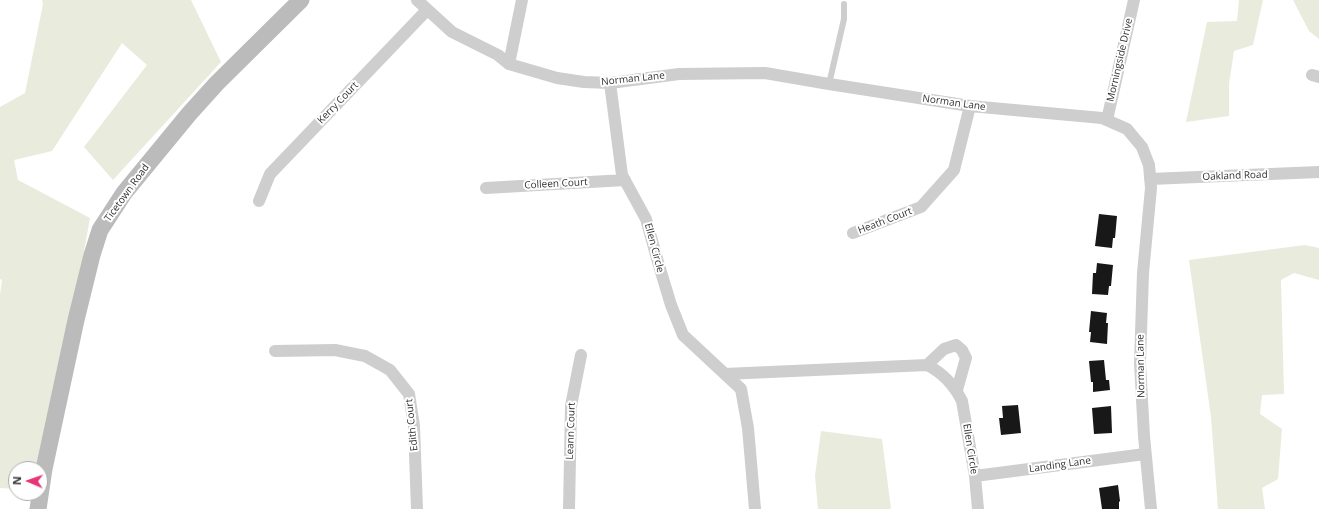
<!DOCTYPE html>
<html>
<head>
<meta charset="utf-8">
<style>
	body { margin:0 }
	#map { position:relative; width:1319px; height:509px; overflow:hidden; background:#fff; font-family:"Open Sans",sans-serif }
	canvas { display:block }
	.north { position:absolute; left:8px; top:461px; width:40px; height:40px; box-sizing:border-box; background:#fff; border:1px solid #adadad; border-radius:50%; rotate:272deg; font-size:11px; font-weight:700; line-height:16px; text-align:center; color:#313131 }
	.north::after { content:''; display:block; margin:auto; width:14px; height:18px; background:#e73578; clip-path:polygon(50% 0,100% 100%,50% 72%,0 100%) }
</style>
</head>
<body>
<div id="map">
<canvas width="1319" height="509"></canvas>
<div class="north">N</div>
</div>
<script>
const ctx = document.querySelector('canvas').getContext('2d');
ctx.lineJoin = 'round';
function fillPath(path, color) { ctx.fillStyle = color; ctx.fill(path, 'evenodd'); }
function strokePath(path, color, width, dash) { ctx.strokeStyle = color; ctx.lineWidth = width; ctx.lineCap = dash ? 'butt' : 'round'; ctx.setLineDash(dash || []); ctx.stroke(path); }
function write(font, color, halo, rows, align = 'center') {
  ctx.font = font + ' "Open Sans",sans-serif'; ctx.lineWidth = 4; ctx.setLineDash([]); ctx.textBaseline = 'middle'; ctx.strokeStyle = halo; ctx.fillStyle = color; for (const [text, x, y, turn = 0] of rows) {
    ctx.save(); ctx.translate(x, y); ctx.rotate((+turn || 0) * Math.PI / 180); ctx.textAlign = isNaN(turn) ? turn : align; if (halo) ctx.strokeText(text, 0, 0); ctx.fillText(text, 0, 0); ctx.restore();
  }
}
fillPath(new Path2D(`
	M42 0H191L221 62 113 180 84 147 147 65 122 43 52 151 14 160 18 180 90 218 41 492 40 469H16V489L0 488V295L2 280 0 279V107L25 93 43 4Z
	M1239 0H1263L1253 45 1234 51 1229 84V116L1186 122 1207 22 1237 21Z
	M1293 0H1319V39L1309 31Z
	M1305 245 1319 248V280L1294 273 1281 280 1284 394 1262 395 1260 414 1282 429 1278 479 1262 488 1265 509H1218L1211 417 1189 260Z
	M821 431 882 439 891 509H818L815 476Z`), '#e9ebdd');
fillPath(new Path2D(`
	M1099 214 1117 216 1115 238H1113L1112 248 1095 246Z
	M1097 263 1113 265 1111 286H1109L1108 295 1092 294 1093 273H1096Z
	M1091 311 1107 313 1106 323H1108L1107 344 1090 342 1091 332H1089Z
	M1104 360 1106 380H1109L1110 390 1093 392V382H1091L1089 361Z
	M1018 405 1021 433 1001 435 999 418H1003L1002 406Z
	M1111 406 1112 433 1094 434 1092 408Z
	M1118 485 1120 501 1119 502V509H1102L1099 488Z`), '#181818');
strokePath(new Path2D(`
	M829 84 844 19V4`), '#cecece', 6);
strokePath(new Path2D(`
	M417 0 452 32 498 55 509 64 557 78 584 82 610 83 679 74 765 73 829 84 970 106 1102 118 1127 129 1142 147 1149 165 1151 188 1143 273 1140 363 1144 436 1151 509
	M509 64 522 0
	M1312 75 1319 77
	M610 83 622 175 646 219 658 262 671 305 683 335 741 389 748 428 755 509
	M1107 120 1134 0
	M1150 179 1319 172
	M486 188 625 180
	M259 201 270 174 427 10
	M853 233 921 207 954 170 970 106
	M275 351 335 350 365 356 390 370 409 394 414 426 417 509
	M927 365 944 349 956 345 962 350 966 358 957 390
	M725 374 927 365C943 373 954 385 962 401L975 476 978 509
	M975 476 1145 454
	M569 509 571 406 581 355`), '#cecece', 12);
strokePath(new Path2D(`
	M38 509 44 469 76 320 92 255 100 230 124 193 189 114 217 83 301 0`), '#bbb', 17);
write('10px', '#313131', '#fff', [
	["Morningside Drive",1120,60,-77],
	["Norman Lane",633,79,-6],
	["Kerry Court",338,103,-46],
	["Norman Lane",954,103,8],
	["Oakland Road",1235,176,-2],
	["Colleen Court",556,184,-3],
	["Ticetown Road",127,193,-54],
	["Heath Court",885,221,-21],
	["Ellen Circle",654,248,75],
	["Norman Lane",1141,366,-91],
	["Edith Court",412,425,-96],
	["Leann Court",571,431,-88],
	["Ellen Circle",970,449,81],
	["Landing Lane",1060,465,-8]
]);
</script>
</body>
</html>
